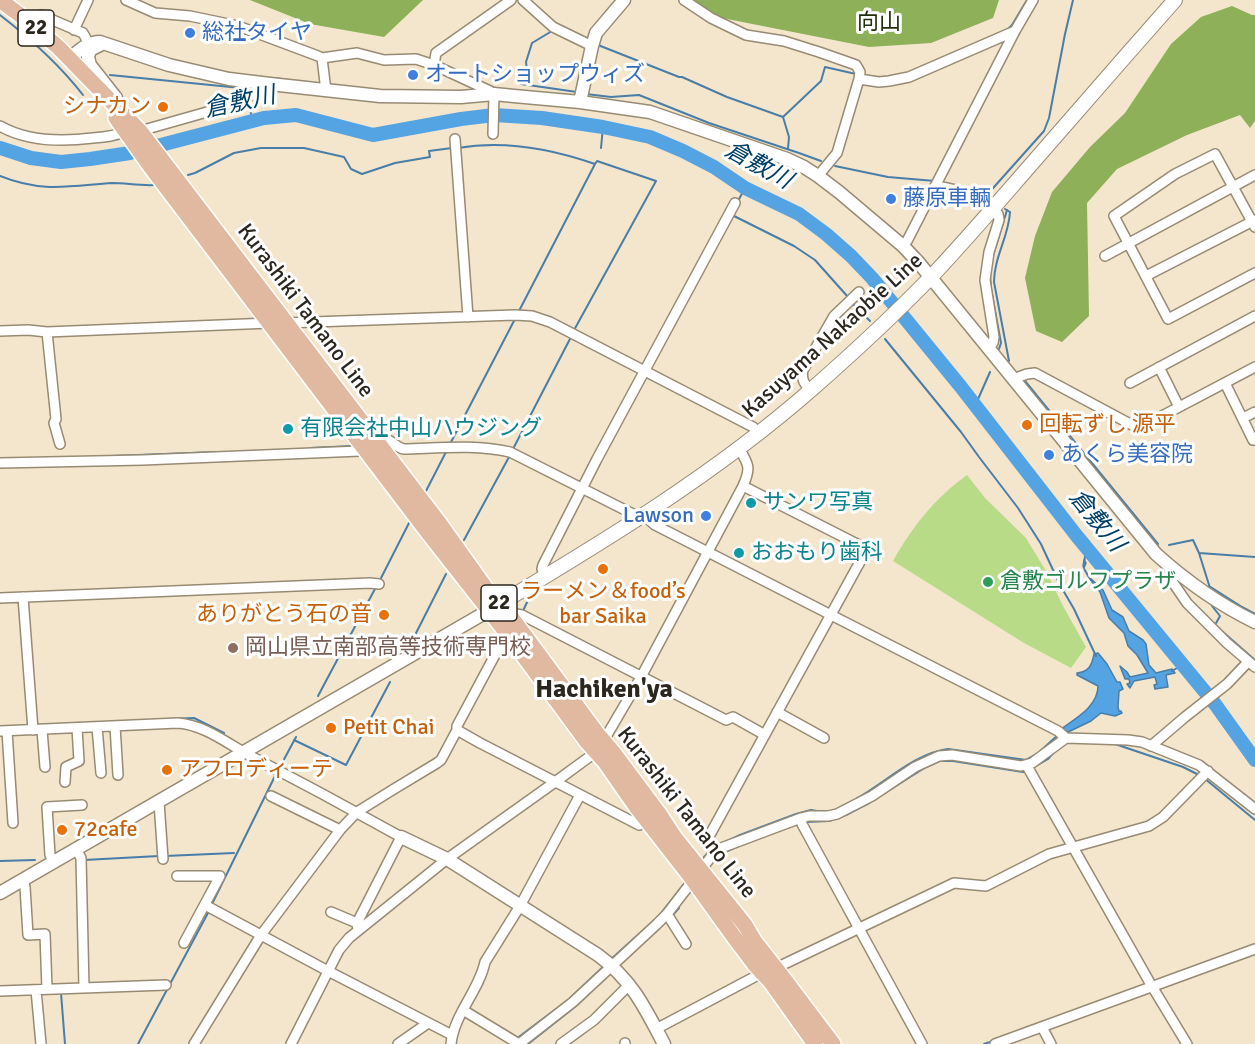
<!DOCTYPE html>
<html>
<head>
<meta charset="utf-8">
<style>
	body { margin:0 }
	canvas { display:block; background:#f4e5cd }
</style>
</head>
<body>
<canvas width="1255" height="1044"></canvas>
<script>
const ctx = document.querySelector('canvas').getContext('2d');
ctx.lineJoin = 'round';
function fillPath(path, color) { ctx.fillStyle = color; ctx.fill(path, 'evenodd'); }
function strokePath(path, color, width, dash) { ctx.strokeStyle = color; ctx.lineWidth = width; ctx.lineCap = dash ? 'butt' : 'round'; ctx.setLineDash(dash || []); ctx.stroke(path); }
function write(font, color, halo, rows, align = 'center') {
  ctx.font = font + ' Signika,"Noto Sans JP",sans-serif'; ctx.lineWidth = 6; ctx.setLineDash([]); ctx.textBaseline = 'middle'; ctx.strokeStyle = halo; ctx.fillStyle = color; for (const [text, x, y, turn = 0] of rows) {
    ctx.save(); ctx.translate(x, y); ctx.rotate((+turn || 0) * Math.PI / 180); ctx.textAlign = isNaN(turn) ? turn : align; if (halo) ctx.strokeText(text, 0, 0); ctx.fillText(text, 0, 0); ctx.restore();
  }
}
fillPath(new Path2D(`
	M967 475 985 498 1026 538 1046 571 1063 606 1086 647 1071 668 1024 643 893 561C913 526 934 499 967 475Z`), '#b8db88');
fillPath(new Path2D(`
	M250 0H423L384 37 310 24Z
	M691 0H999L993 18 931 43 869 47 712 16Z
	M1232 6 1252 15H1255V121L1250 128 1240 115 1187 135 1117 169 1087 203 1089 316 1062 342 1036 331 1025 278 1035 236 1052 192 1090 147 1125 113 1171 44 1201 17Z`), '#8db058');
const water = new Path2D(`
	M1084 560 1086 563 1084 568 1089 577 1103 590 1112 610 1123 617 1129 631 1143 640 1146 644 1149 665 1156 673 1172 669 1175 673 1166 675 1168 687 1155 689 1154 685 1157 684 1155 677 1134 681 1130 688 1127 684 1130 683 1129 679H1125L1120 666 1127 672 1130 677 1148 673 1137 655 1128 646 1124 633 1109 618 1100 592 1089 578 1085 571 1083 566Z
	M1098 653 1107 664 1117 682H1120L1123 689 1119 691 1118 707 1119 711H1121L1122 713 1115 716 1101 713 1091 721 1066 733 1060 730C1074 719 1098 707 1098 686L1077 675V673C1089 672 1092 665 1094 654Z`);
fillPath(water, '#54a4e3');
strokePath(water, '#487ea8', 1.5);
strokePath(new Path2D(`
	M0 15C31 39 59 64 83 95
	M1007 30 1012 25 1027 0
	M598 45 679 77H682L727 97 783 117 789 137 788 148
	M110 75 241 88 244 92
	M274 78 313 83
	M521 84 577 92
	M526 84 528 80 526 62 532 43 552 31
	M586 94 611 97 639 95 709 123 799 153 821 161
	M248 103 253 120
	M783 117 821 81 825 67 856 74
	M458 148C503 140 552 149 595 164L597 161 656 181 573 332
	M601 148 603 127
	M835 166 888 177 935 181
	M188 175 195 173 234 153 261 148H304L344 157 351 169 362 174 395 163 430 157 429 151 452 148
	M0 176C42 193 69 186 112 183 126 183 140 186 155 185
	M975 193 986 196
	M988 197 986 196 1044 131 1049 118 1065 34 1073 0
	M738 201 745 188
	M1005 209 1010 212C1009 236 994 257 994 282L1009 361
	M732 215 794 246 815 260 848 297
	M992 259 1007 210
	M990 274 991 289 1001 343 999 349
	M851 302 870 321
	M519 311 595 164
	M885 339 961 432 979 457 1018 508 1041 544 1060 585 1074 609 1096 656
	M1025 381 1158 544
	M975 406 990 372
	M450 444 515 319
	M310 448 352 446
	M513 449 571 337
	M112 456 216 452
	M426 491 446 452
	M464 540 509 457
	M1169 545 1193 540 1199 553 1210 588
	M1199 553 1255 557
	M1084 564 1086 549
	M379 582 409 523
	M1209 586 1242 607 1255 614
	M1212 606 1220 616 1215 625 1255 660
	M523 611 528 600
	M412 641 446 574
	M1172 671 1182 665
	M318 696 376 587
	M168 719 194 718 224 733
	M294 740 346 765 390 682
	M1115 744 1183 767 1199 775
	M281 765 296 737
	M1031 769 1048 759 1055 751
	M1204 778 1255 820
	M856 799C885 783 915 753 948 749L1026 760 1037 754 1058 735
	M806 822 829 821 846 815 869 803 926 767 939 761H953L1023 772H1026
	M713 848 740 835 796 814 811 810 823 812
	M725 852 739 846
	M165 856 234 853
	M704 857 709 852
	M84 860 159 856
	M0 861 35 860
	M211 906 276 774
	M671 917 679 908
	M642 943 667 921
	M610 960 658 917 683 885
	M61 993 65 1044
	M516 1039 568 1000 604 966
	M138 1044 209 911
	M528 1044 576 1006 600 983
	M984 1044 993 1041`), '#487ea8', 2);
strokePath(new Path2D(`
	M0 148 31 158 61 162 90 159 130 153 264 118 296 115 373 135 461 119 494 115 542 118 603 127 650 137 683 151 714 167 745 188 799 214 826 234 851 256 872 278 961 387 1076 535 1215 704 1255 760`), '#54a4e3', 14);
const minor = new Path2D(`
	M126 0 155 13 190 16 238 26 318 56 322 58 326 91
	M523 0 553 27 592 46
	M684 0 711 18 746 35 784 41 819 52 856 65 860 72 859 79 837 153 818 176
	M41 15 83 33 89 44
	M74 30 88 0
	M322 58 357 53 384 60 416 59 434 65 490 91 494 94 493 134
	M434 65 436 53 511 0
	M859 79 879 82 889 81 909 77 1015 31
	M0 126C28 142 62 142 93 138 105 137 116 136 126 131
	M140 131 207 112 242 99 265 90 270 84
	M455 139 468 317
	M935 186C958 189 982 196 998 214L999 220 989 252 985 280 994 337 993 343 988 348
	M1255 227 1215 154 1175 174 1114 216 1168 319 1255 273
	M903 246 907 241 1015 31 1033 0
	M1105 256 1255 175
	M1146 276 1255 220
	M284 323 515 315 532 316 550 322 753 427 758 433
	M0 331 28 330 47 332 270 323
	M47 332 56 419 54 423 60 444
	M1159 367 1179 407
	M1013 379 1027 374 1035 373 1132 425 1143 426 1255 367
	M1130 383 1255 316
	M1225 383 1253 440H1255
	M811 390C804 384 801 379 803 370L834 316 859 292
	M1243 418 1255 412
	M0 463 143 460 360 451C368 449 380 438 387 440 394 441 396 448 404 449 440 448 475 444 510 452L633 514 638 520
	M645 515 648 519 655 525 1058 731 1066 738
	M1168 565 1172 581 1187 603 1227 643 1255 667
	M546 576 542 569 543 565 597 459 735 203
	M23 597 33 730
	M0 598 370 583 379 584
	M516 614 522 615 726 720 733 717 765 735
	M777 712 824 738
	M115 726 118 775
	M97 727 101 773
	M42 730 45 767
	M457 730 480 743 639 825 646 820
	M0 731 178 723C203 725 224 741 245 753 297 780 349 808 401 837L357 923 358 930
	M7 731 13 823
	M1151 746 1185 717 1227 684 1248 662
	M1027 766 1150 983 1187 1044
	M65 782 66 767 79 761 77 728
	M271 796 340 830
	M159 802 163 859
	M801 818 802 824 922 1044
	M76 849 81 858 84 988
	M714 853 708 845 707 840 867 549 743 486
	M53 862 50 855 47 807 82 805
	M177 876H220L184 943
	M23 880 25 887 28 935 45 934 47 989
	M205 905 328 971 452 1035
	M331 912 357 923
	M667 914 686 944
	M36 990 41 1044
	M0 991 166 985
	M463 1010 519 1044
	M1042 1027 1051 1044
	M656 1029 758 975 780 966 954 883 986 886 1049 854 1149 826 1163 817 1208 771
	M625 1043V1044
	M194 1044 261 935 340 830 357 812 394 789 437 763 441 760 457 730V726L503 640 509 636
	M291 1044 339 950 349 938 447 859 555 782 596 752 607 735 641 677 743 486C751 468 749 465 739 448
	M398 1044 428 1023
	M451 1044C454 1014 479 991 485 962L520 906 580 795
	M519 1044 573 1002 657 924 667 914 714 853 721 848 801 818 809 816H828L837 814 872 796 915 767 939 756 952 755 1021 766 1032 763 1066 738 1128 740 1142 742 1199 765 1255 809
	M561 1044 594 1020 630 984
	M995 1044 1255 949`);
const tertiary = new Path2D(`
	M100 45 90 50 88 57 90 65 116 98
	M70 58C79 51 87 42 100 42L169 65 229 79 270 84 380 96 461 97 494 94 514 96 580 102 650 112 787 159 804 167 818 176 839 192 903 246 919 263 1156 554C1186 581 1218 604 1255 622
	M580 102 592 46 596 33 624 0
	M401 837 447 859 598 955C632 980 645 1008 664 1044
	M0 893 488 611`);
const secondary = new Path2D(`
	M491 609C603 542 714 475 812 389 852 354 892 317 930 278 966 240 1000 200 1035 160 1081 107 1128 53 1175 0`);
const primary = new Path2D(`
	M0 0 28 21 58 47 140 131 440 524 487 590 511 617 596 732 613 752 660 815 675 838 745 925 755 942 781 975 833 1044
	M116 118 150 166 426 530 509 636 587 742 605 762 637 808 693 880 734 937 755 965 770 981 815 1044`);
strokePath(minor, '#988b74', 12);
strokePath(tertiary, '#988b74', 15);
strokePath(secondary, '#988b74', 16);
strokePath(primary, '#fff', 18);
strokePath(minor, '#fff', 9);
strokePath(tertiary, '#fff', 12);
strokePath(secondary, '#fff', 14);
strokePath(primary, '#e0b9a0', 15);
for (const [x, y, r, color] of [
	[190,33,6,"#3f7fe0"],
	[413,75,6,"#3f7fe0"],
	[163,107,6,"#e8710a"],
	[891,199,6,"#3f7fe0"],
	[1027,425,6,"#e8710a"],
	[288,429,6,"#0f9aa8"],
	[1049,455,6,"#3f7fe0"],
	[751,503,6,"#0f9aa8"],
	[706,516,6,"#3f7fe0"],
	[739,553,6,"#0f9aa8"],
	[603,569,6,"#e8710a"],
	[988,582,6,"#2e9e5b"],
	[384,615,6,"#e8710a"],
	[233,648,6,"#8d6e63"],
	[331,728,6,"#e8710a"],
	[167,770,6,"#e8710a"],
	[62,830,6,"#e8710a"]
]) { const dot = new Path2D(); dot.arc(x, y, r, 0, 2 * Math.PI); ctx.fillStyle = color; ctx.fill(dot); strokePath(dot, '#fff', 2); }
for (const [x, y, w] of [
	[36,28,36],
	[499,603,36]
]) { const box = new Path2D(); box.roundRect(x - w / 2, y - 18, w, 36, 4.5); ctx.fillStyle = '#fff'; ctx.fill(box); strokePath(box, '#2c271e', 1.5); }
write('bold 21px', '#2c271e', null, [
	["22",36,28],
	["22",499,603]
]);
write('22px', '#222f0a', '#fff', [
	["向山",879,23]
]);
write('22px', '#366cbe', '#fff', [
	["総社タイヤ",202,33],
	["オートショップウィズ",425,75],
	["藤原車輛",903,199],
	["あくら美容院",1061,455],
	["Lawson",694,516,"right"]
], 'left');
write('22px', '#c56008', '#fff', [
	["シナカン",151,107,"right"],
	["回転ずし 源平",1039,425],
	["ラーメン＆food’s",603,592,"center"],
	["bar Saika",603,617,"center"],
	["ありがとう石の音",372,615,"right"],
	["Petit Chai",343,728],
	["アフロディーテ",179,770],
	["72cafe",74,830]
], 'left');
write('22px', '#2c271e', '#fff', [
	["Kurashiki Tamano Line",305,311,53],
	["Kasuyama Nakaobie Line",833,336,-42],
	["Kurashiki Tamano Line",686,813,52]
]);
write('22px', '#0d838f', '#fff', [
	["有限会社中山ハウジング",300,429],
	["サンワ写真",763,503],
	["おおもり歯科",751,553]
], 'left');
write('22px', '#27864d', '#fff', [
	["倉敷ゴルフプラザ",1000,582]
], 'left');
write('22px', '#785e54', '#fff', [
	["岡山県立南部高等技術専門校",245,648]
], 'left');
write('italic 24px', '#004069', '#fff', [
	["倉敷川",240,103,-12],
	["倉敷川",758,166,29],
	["倉敷川",1096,521,51]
]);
write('bold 26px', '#2c271e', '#fff', [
	["Hachiken'ya",604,690]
]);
</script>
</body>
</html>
